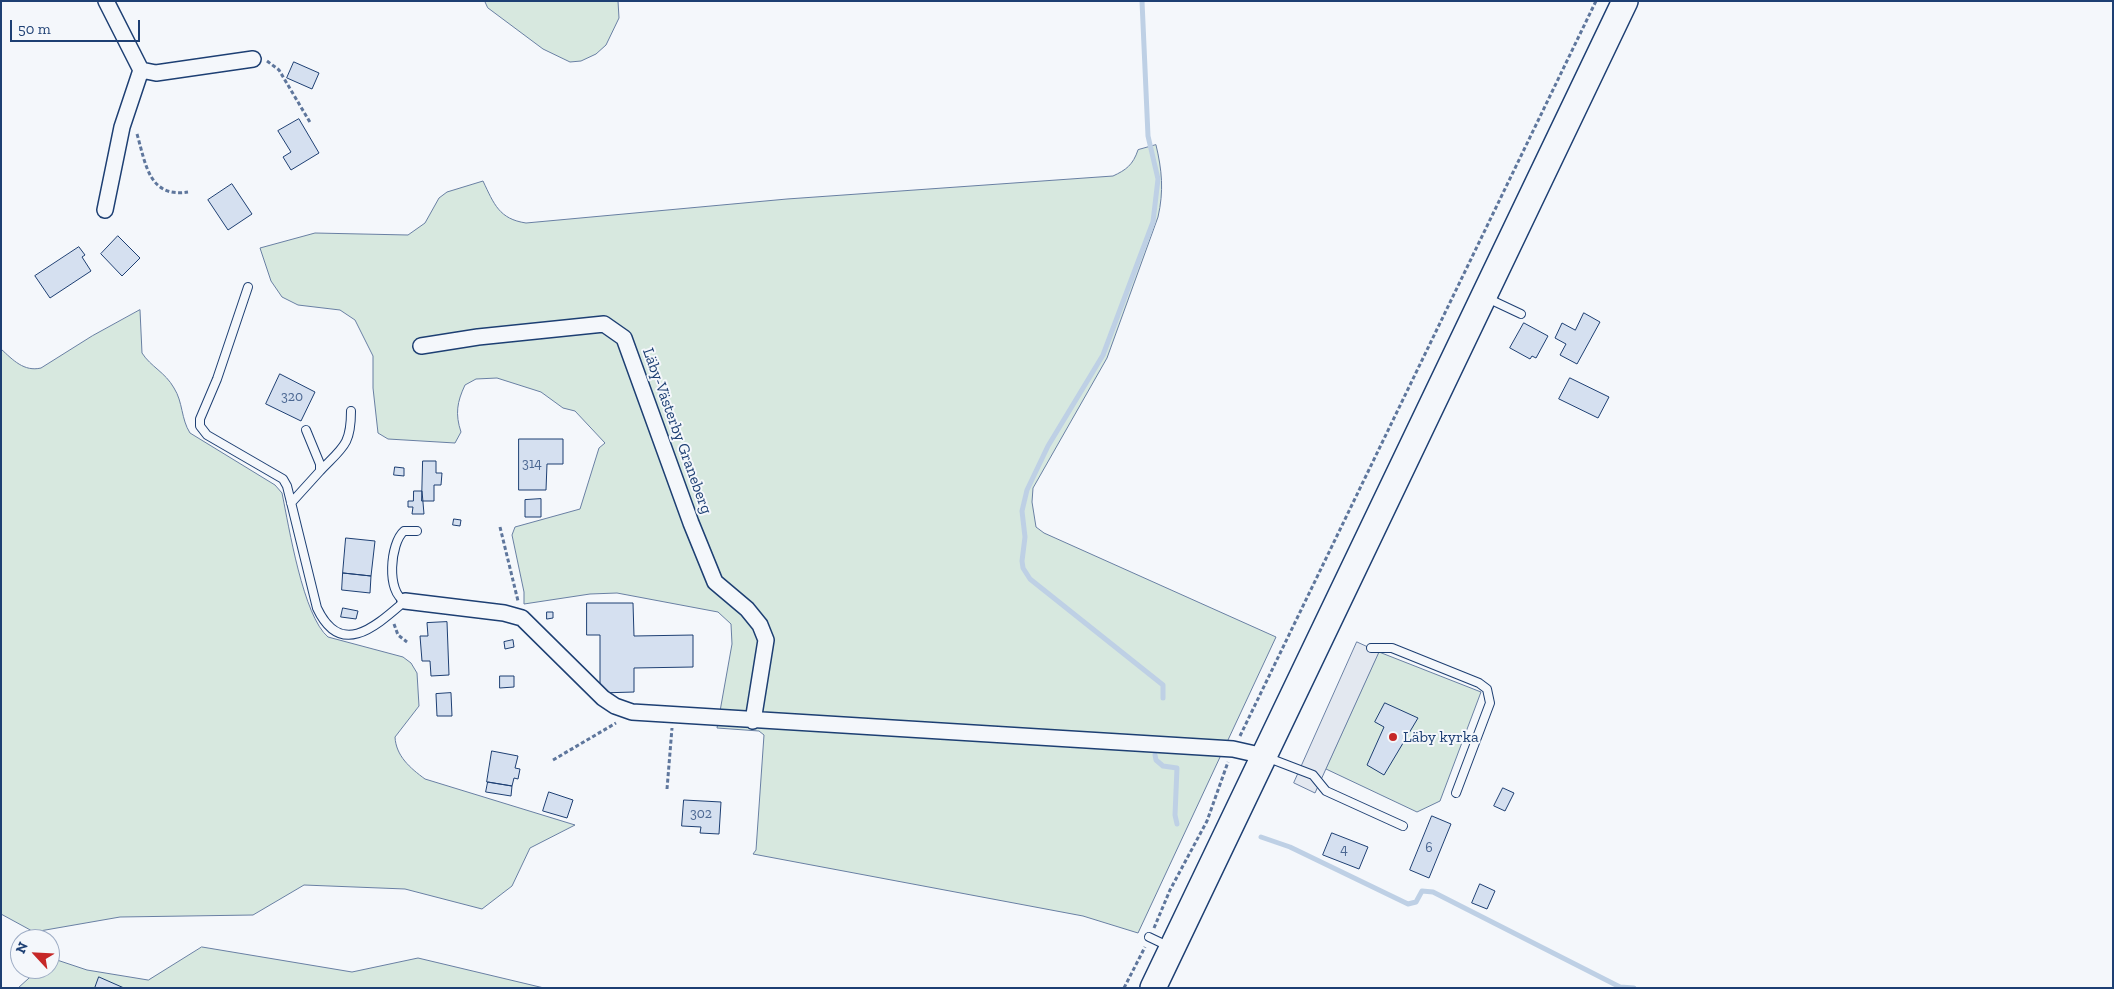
<!DOCTYPE html>
<html>
<head>
<meta charset="utf-8">
<style>
	body { margin:0 }
	#map { position:relative; width:2114px; height:989px; overflow:hidden; background:#f4f7fb; font-family:"Zilla Slab",serif }
	canvas { display:block }
	.frame { position:absolute; inset:0; border:2px solid #1d3f73; pointer-events:none }
	.north { position:absolute; left:10px; top:929px; width:50px; height:50px; box-sizing:border-box; background:#f4f7fb; border:1px solid #9eadc5; border-radius:50%; rotate:295deg; font-size:14px; font-weight:700; line-height:20px; text-align:center; color:#1d3f73 }
	.north::after { content:''; display:block; margin:auto; width:18px; height:22px; background:#c62828; clip-path:polygon(50% 0,100% 100%,50% 72%,0 100%) }
	.scale { position:absolute; left:10px; top:20px; width:130px; height:22px; box-sizing:border-box; border:2px solid #1d3f73; border-top:0; padding-left:6px; font-size:15px; line-height:18px; white-space:nowrap; color:#1d3f73; -webkit-text-stroke:4px #f4f7fb; paint-order:stroke }
</style>
</head>
<body>
<div id="map">
<canvas width="2114" height="989"></canvas>
<div class="frame"></div>
<div class="north">N</div>
<div class="scale">50 m</div>
</div>
<script>
const ctx = document.querySelector('canvas').getContext('2d');
ctx.lineJoin = 'round';
function fillPath(path, color) { ctx.fillStyle = color; ctx.fill(path, 'evenodd'); }
function strokePath(path, color, width, dash) { ctx.strokeStyle = color; ctx.lineWidth = width; ctx.lineCap = dash ? 'butt' : 'round'; ctx.setLineDash(dash || []); ctx.stroke(path); }
function write(font, color, halo, rows, align = 'center') {
  ctx.font = font + ' "Zilla Slab",serif'; ctx.lineWidth = 4; ctx.setLineDash([]); ctx.textBaseline = 'middle'; ctx.strokeStyle = halo; ctx.fillStyle = color; for (const [text, x, y, turn = 0] of rows) {
    ctx.save(); ctx.translate(x, y); ctx.rotate((+turn || 0) * Math.PI / 180); ctx.textAlign = isNaN(turn) ? turn : align; if (halo) ctx.strokeText(text, 0, 0); ctx.fillText(text, 0, 0); ctx.restore();
  }
}
const green = new Path2D(`
	M485 1H618L619 18 606 45 596 54 581 61 570 62 543 49 488 8Z
	M1156 145C1162 170 1164 191 1158 217L1107 358 1033 488 1032 502 1036 527 1044 533 1276 637 1138 933 1083 916 753 854 756 850 764 735 759 731 717 728 732 644 731 624 718 612 617 593 590 594 524 604V592L512 535 515 527 580 509 599 448 605 443 575 411 563 408 541 392 497 378 476 379 465 385C457 402 455 414 461 432L455 443 388 439 378 433 373 388V356L355 320 340 310 298 305 282 297 271 281 260 248 315 233 408 235 425 223 439 198 447 192 483 181C494 204 499 219 526 223L787 199 1113 176C1126 170 1133 165 1138 150Z
	M140 310 142 353C151 367 165 372 174 388 183 402 181 419 190 433L275 485 282 493C289 527 303 616 328 637L403 657 411 663 417 673 419 706 395 737C396 756 410 768 425 779L575 825 530 848 512 886 482 909 405 889 304 885 253 915 120 917 34 932 1 914V349C13 360 24 372 41 368L92 336Z
	M1379 652 1481 692 1440 801 1417 812 1326 769Z
	M202 947 352 972 418 958 544 988H18L39 969H50L51 958 87 970 148 980Z`);
fillPath(green, '#d7e8df');
strokePath(green, '#687fa3', 1);
const parking = new Path2D(`
	M1357 642 1379 652 1315 793 1294 783Z`);
fillPath(parking, '#e3e8f0');
strokePath(parking, '#687fa3', 1);
strokePath(new Path2D(`
	M1142 1 1148 136 1158 179 1153 222 1103 355 1048 446 1027 490 1022 511 1025 537 1022 561 1023 568 1030 579 1163 685V698
	M1155 755 1156 760 1163 766 1177 768 1175 815 1177 824
	M1261 837 1290 847 1408 904 1416 902 1422 891 1433 892 1620 987 1634 988`), '#bed0e5', 5);
const building = new Path2D(`
	M294 62 319 73 312 89 287 78Z
	M299 119 319 153 291 170 283 157 291 152 278 131Z
	M232 184 252 214 228 230 208 200Z
	M118 236 140 258 122 276 101 254Z
	M79 247 85 255 82 257 91 271 50 298 35 276Z
	M1584 313 1600 322 1577 364 1560 355 1566 344 1555 338 1562 323 1575 330Z
	M1524 323 1548 336 1536 358 1532 356 1530 359 1510 348Z
	M280 374 315 392 301 421 266 404Z
	M1570 378 1609 397 1598 418 1559 399Z
	M519 439H563V464H547L546 490H519Z
	M423 461H436V473H442L441 485H434V501H422Z
	M395 467 404 468V476L394 475Z
	M414 491H422L424 514H412L413 507H408V501H413Z
	M541 499V517H525V500Z
	M454 519 461 520 460 526 453 525Z
	M346 538 375 541 371 576 343 573Z
	M343 573 371 576 370 593 342 590Z
	M587 603H633L634 636 693 635V667L634 668V692L600 693V635H587Z
	M343 608 358 611 356 619 341 617Z
	M547 612H553V618L547 619Z
	M447 622 449 675 431 676 430 661H422L420 636H428L427 623Z
	M513 640 514 647 505 649 504 642Z
	M500 676H514V687L500 688Z
	M451 693 452 716H437L436 694Z
	M1385 703 1418 718 1384 775 1367 765 1384 727 1375 722Z
	M492 751 518 756 515 768 520 769 518 779 514 778 512 786 487 782Z
	M488 782 512 786 511 796 486 792Z
	M1503 788 1514 793 1505 811 1494 806Z
	M549 792 573 800 567 818 543 811Z
	M684 800 721 802 719 834 700 833 701 827 682 826Z
	M1432 816 1451 824 1429 878 1410 870Z
	M1332 833 1368 847 1359 869 1323 855Z
	M1480 884 1495 891 1487 909 1472 903Z
	M99 977 124 988H95Z`);
fillPath(building, '#d5e0f0');
strokePath(building, '#1d3f73', 1);
const lane = new Path2D(`
	M248 287 217 379 200 419V426L207 435 283 479 287 486 317 608C341 659 376 626 405 601 386 593 390 543 404 531H417
	M1487 298 1521 314
	M320 471C343 447 351 445 351 411
	M291 503 320 471V464L306 430
	M1371 648H1392L1479 683 1487 689 1490 703 1456 793
	M1266 757 1313 775 1326 791 1403 826
	M1149 937 1170 947`);
const street = new Path2D(`
	M141 70 156 73 253 59
	M105 210 122 127 141 70 106 1
	M421 346 478 337 604 324 624 338 691 523 715 582 747 609 760 625 766 640 753 721
	M405 601 504 613 522 618 603 698 615 706 632 712 1233 749 1264 756`);
const primary = new Path2D(`
	M1153 988 1625 1`);
strokePath(lane, '#1d3f73', 10);
strokePath(street, '#1d3f73', 18);
strokePath(primary, '#1d3f73', 28);
strokePath(new Path2D(`
	M267 61 279 70 311 124
	M137 134C146 165 149 198 188 192
	M500 527 518 601
	M394 624 398 635 407 642
	M1240 736 1596 1
	M553 760 616 723
	M667 789 672 728
	M1154 928 1170 890 1207 821 1228 762
	M1124 988 1145 947`), '#5e769c', 3, [4, 2.5]);
strokePath(lane, '#f4f7fb', 8);
strokePath(street, '#f4f7fb', 15);
strokePath(primary, '#f4f7fb', 25);
for (const [x, y, r, color] of [
	[1393,737,5,"#c62828"]
]) { const dot = new Path2D(); dot.arc(x, y, r, 0, 2 * Math.PI); ctx.fillStyle = color; ctx.fill(dot); strokePath(dot, '#f4f7fb', 2); }
write('14px', '#4b6792', null, [
	["320",292,397],
	["314",532,464],
	["302",701,814],
	["6",1429,848],
	["4",1344,850]
]);
write('16px', '#1d3f73', '#f4f7fb', [
	["Läby-Västerby Graneberg",677,431,70]
]);
write('16px', '#1d3f73', '#f4f7fb', [
	["Läby kyrka",1403,737]
], 'left');
</script>
</body>
</html>
